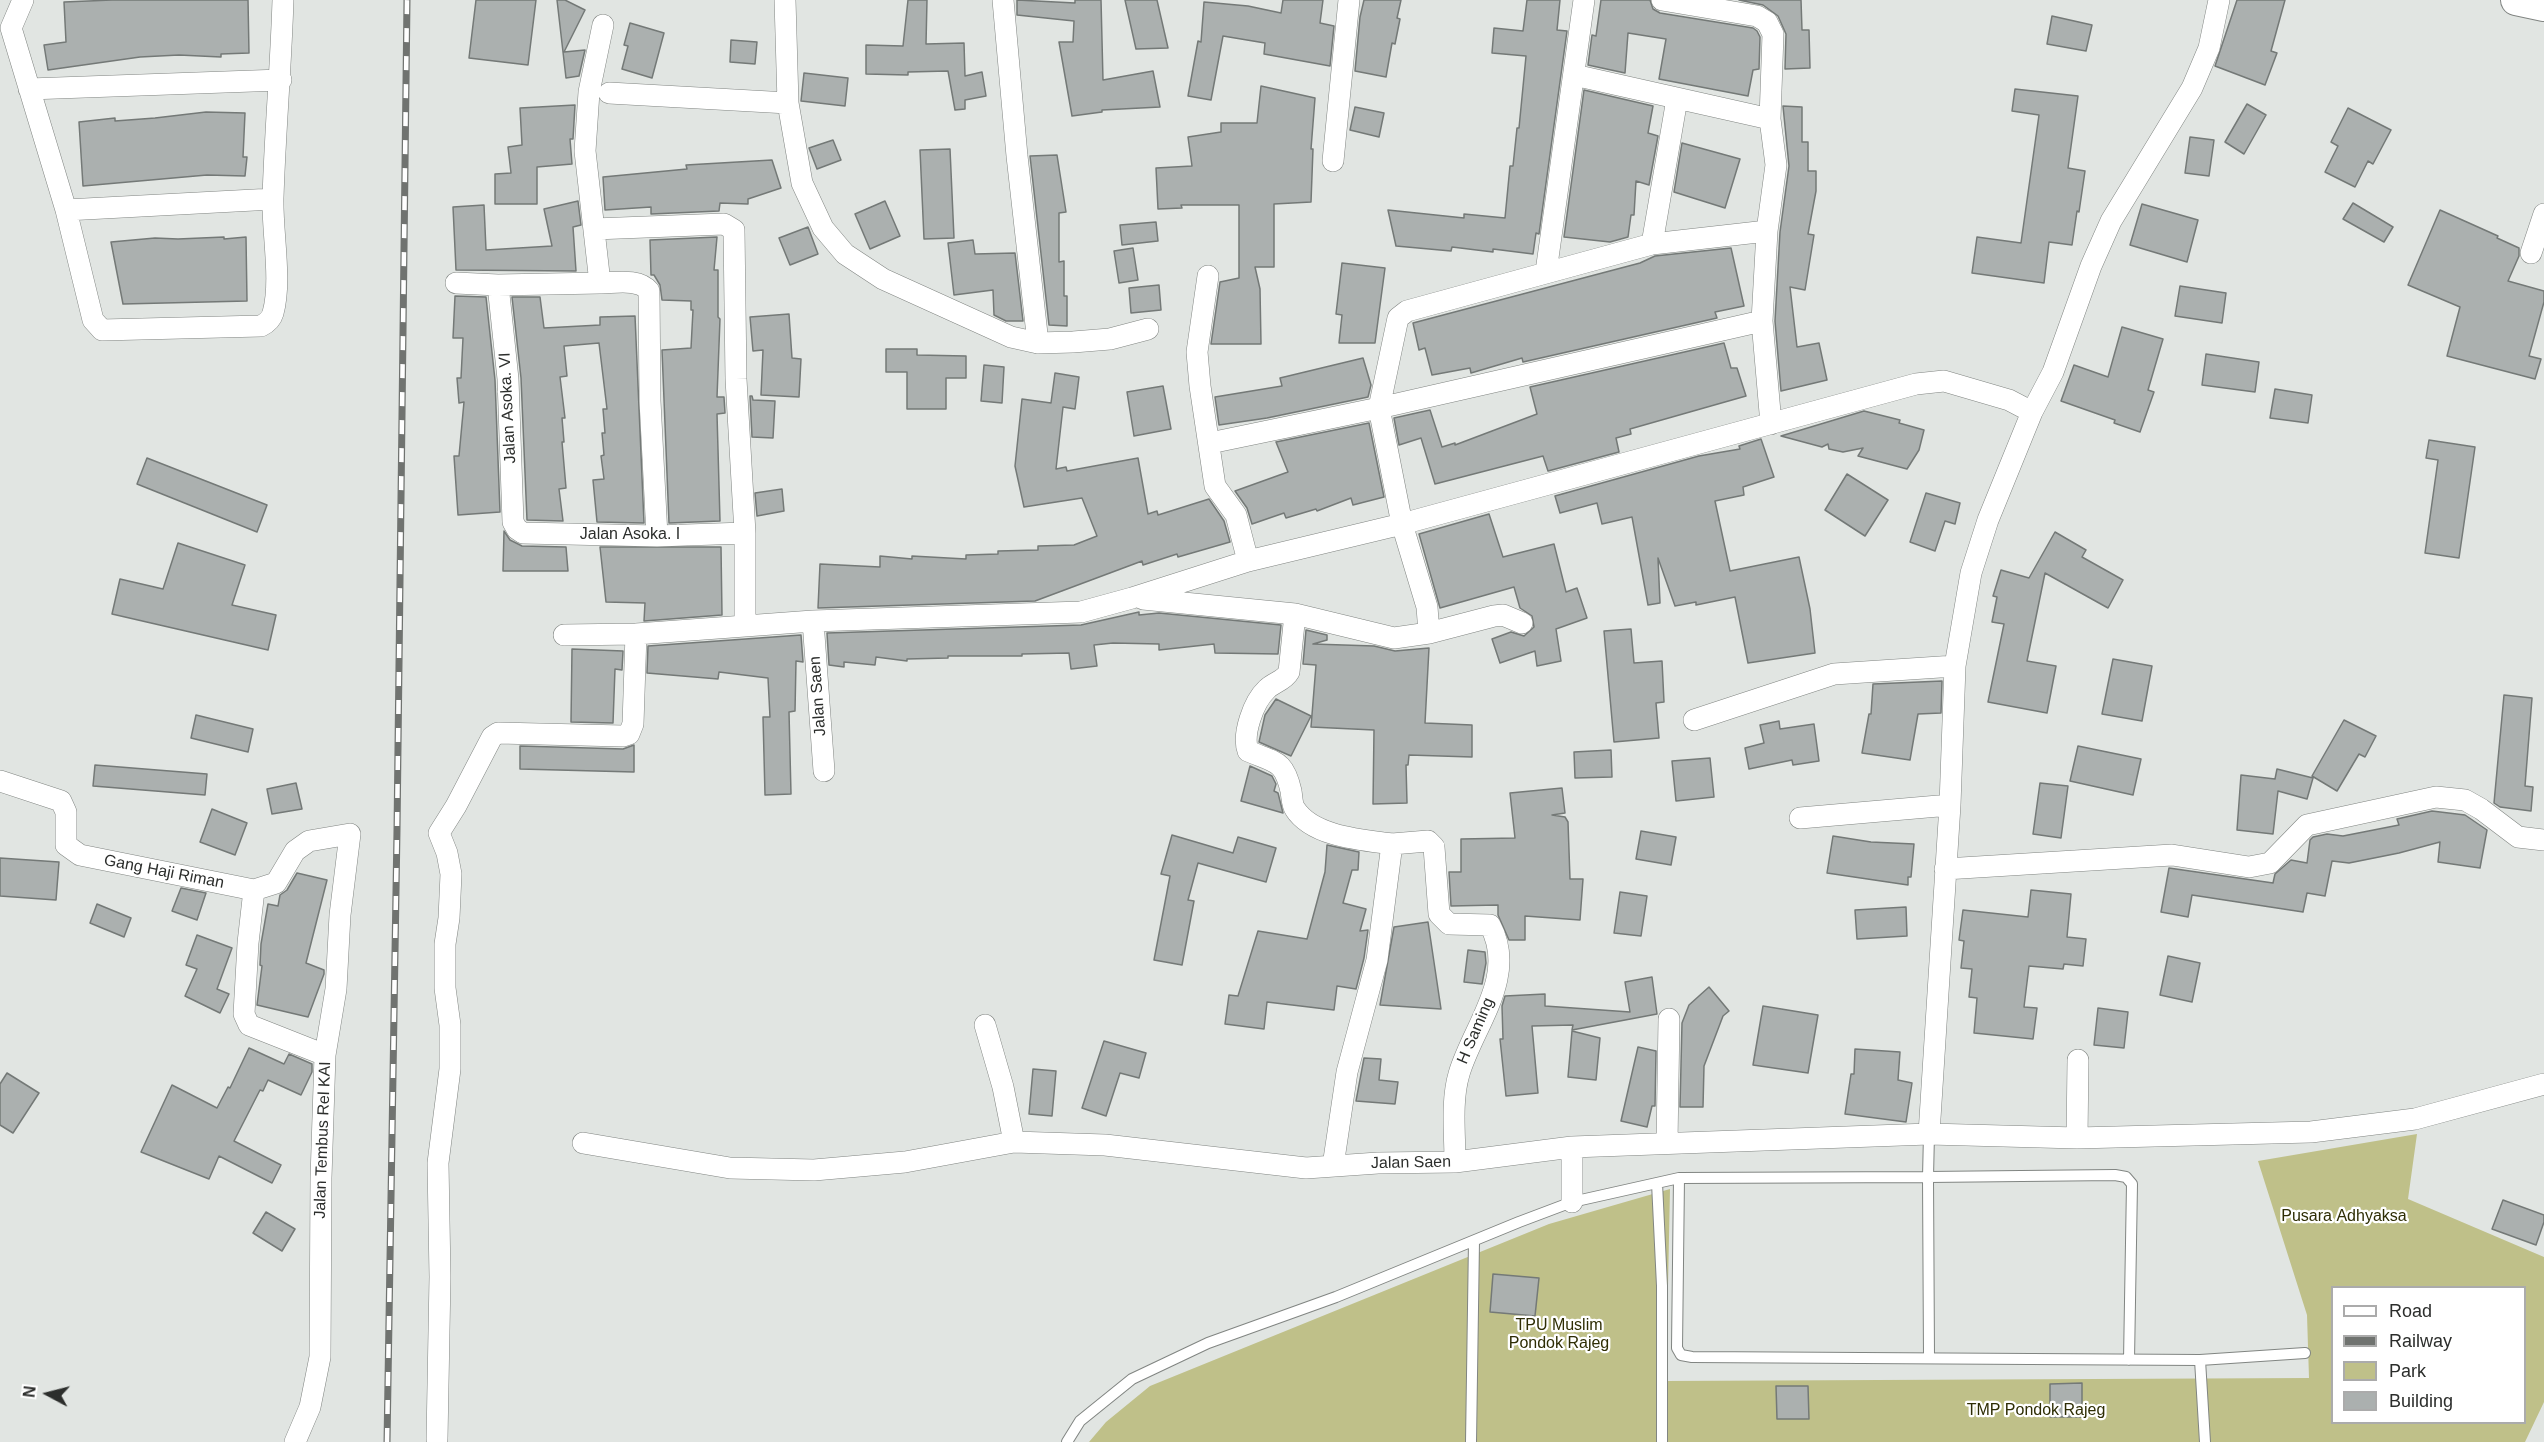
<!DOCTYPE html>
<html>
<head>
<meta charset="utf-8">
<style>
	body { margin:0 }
	#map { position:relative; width:2544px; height:1442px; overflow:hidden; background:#e1e5e2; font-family:Arial,sans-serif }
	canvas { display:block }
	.legend { position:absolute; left:2331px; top:1286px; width:195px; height:138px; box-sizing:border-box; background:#fff; border:2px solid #ababab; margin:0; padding:8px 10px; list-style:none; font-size:18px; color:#2c2e2c }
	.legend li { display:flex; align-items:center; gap:12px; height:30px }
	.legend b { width:30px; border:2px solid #ababab }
	.north { position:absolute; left:18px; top:1364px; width:60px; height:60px; -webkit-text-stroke:4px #fff; paint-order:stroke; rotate:277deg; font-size:16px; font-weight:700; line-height:24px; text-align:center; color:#2c2e2c }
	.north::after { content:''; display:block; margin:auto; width:21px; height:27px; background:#2c2e2c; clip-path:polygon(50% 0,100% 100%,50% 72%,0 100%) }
</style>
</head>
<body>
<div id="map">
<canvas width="2544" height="1442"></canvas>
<ul class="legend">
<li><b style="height:8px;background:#fff"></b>Road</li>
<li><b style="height:8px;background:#707370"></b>Railway</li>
<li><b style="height:16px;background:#bfc089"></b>Park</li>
<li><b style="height:16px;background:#abb0af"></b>Building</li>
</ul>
<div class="north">N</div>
</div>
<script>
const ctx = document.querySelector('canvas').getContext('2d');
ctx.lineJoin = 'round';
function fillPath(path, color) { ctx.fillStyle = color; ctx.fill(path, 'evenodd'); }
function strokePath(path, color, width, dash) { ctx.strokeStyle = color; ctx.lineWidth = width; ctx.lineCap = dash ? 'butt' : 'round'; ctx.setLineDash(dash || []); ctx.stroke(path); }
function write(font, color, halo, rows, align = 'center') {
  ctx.font = font + ' Arial,sans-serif'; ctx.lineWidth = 4.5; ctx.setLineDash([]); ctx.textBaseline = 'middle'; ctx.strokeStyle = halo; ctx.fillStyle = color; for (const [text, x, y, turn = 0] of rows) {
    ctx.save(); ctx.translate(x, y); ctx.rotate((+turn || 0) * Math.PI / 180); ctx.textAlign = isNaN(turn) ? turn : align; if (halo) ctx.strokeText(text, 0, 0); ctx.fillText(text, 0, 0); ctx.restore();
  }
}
fillPath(new Path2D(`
	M2417 1134 2408 1199 2544 1257V1402L2525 1442H1089L1106 1422 1150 1386 1549 1224 1670 1189 1666 1381 2309 1378 2307 1315 2258 1161ZM2332 1288H2524V1422H2332Z`), '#bfc089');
const building = new Path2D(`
	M112 0H248L249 53 221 54V57L179 55 140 57 48 70 44 45 66 42 64 2Z
	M476 0H536L528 65 469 58Z
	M557 0H565L585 10 564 52 585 50 579 76 566 78Z
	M908 0H927L926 44 964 43 965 76 982 72 986 96 965 100V109L955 110 948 71 908 72V75L866 74V45L903 46Z
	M1017 0 1075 3V0H1101L1103 80 1153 71 1160 107 1102 110V112L1072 116 1059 42H1073L1074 21 1017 15Z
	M1125 0H1157L1168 48 1136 49Z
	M1283 0H1323L1320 23 1334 26 1330 66 1264 54 1265 43 1223 36 1211 100 1188 96 1198 41 1201 42 1204 2 1248 6 1281 13Z
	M1364 0H1401L1397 18 1400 19 1395 44 1392 43 1386 77 1355 71 1360 17Z
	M1527 0H1560L1557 30 1567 31 1539 234 1536 233 1533 254 1493 249V252L1452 247 1451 251 1396 246 1388 210 1464 218V214L1505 218 1510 166H1513L1517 128H1519L1526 56 1492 53 1494 28 1523 31Z
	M1601 0H1650L1653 9 1660 13 1753 28 1757 31 1760 37 1759 69 1753 70 1748 96 1659 79 1666 39 1628 33 1625 73 1588 65 1592 35 1596 36Z
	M1739 0H1801L1802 30H1809L1810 68 1785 69 1786 34 1778 16 1763 5Z
	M2237 0H2285L2271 51 2277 53 2265 85 2215 66Z
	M2052 16 2092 25 2086 51 2047 44Z
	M630 23 664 33 652 78 622 69 628 46 624 45Z
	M731 40 757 42 755 64 730 62Z
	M804 73 848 78 845 106 801 101Z
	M1261 86 1315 98 1311 149H1313L1311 202 1274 204V267H1255L1260 289 1261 344H1211L1220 282 1239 278V205H1181L1182 208 1158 209 1156 168 1192 166 1188 137 1221 132V123H1257Z
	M2015 89 2078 96 2068 168 2085 171 2079 212 2077 211 2072 245 2049 242 2044 283 1972 273 1977 237 2021 243 2039 115 2012 111Z
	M1584 90 1653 106 1648 133 1658 136 1649 185 1636 181 1634 215H1631L1628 237 1610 242 1564 237Z
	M2247 104 2266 115 2244 154 2225 142Z
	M575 105 573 139H570L572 164 537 167V204H495V174L511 173 508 147 522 145 520 108Z
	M1783 106 1802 107V142H1808V171H1816V191L1808 234 1814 235 1805 290 1790 287 1797 347 1819 343 1827 380 1781 391 1775 321 1780 232 1789 166Z
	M1355 107 1384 113 1379 137 1350 130Z
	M2348 108 2391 130 2373 164 2368 161 2355 187 2325 172 2338 146 2331 142Z
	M206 112 245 113 243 157H247L245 176 207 175 83 186 79 122 115 118V121L155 118Z
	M2190 137 2214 140 2209 176 2185 173Z
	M833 140 841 160 817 169 809 148Z
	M1682 143 1740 159 1725 208 1674 192Z
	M950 149 954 238 924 239 920 150Z
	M1057 155 1066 212 1059 213V262L1064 261V296H1067V326L1049 325 1030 156Z
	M772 160 781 188 748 199V204L720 203 719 211 651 214V207L605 210 603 177 687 169 686 165Z
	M578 201 581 225 573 227 576 271 456 270 453 207 484 205 486 250 552 246 544 209Z
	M885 201 900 236 870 249 855 214Z
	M2353 203 2393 227 2384 242 2343 219Z
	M2142 204 2198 220 2187 262 2130 245Z
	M2440 210 2498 236 2497 238 2519 248V256L2508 281 2544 291V302L2529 356 2541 359 2535 379 2447 356 2460 307 2408 285Z
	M1156 222 1158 241 1122 245 1120 225Z
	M808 227 818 254 790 265 779 238Z
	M224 237V239L246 237 247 301 123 304 111 242 155 238 178 239Z
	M717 237 714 270H718V317L720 319 717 397H724L725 413 717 414 720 521 669 523 662 350 691 348 693 310H691V301L662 300 660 285 654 275H651L650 240Z
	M973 240 975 254 1015 253 1023 321H1006L994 315 993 290 954 295 948 243Z
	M1133 248 1138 280 1119 283 1114 251Z
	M1731 248 1744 306 1715 312 1717 318 1523 362 1522 358 1471 373 1470 368 1432 375 1425 348 1419 350 1413 323 1640 263 1655 256Z
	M1342 263 1385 268 1375 343H1339L1342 315 1336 314Z
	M1159 285 1161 310 1131 313 1129 288Z
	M2180 286 2226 293 2222 323 2175 316Z
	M455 296 486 297 495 380 500 512 458 515 454 456H459L464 402 459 403 457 378H461L463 338H453Z
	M512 297H540L544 328 600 325V317L635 316 644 523 597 522 593 480 604 479 601 456 604 455 602 433H605L603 409H607L599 343 564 346 567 376 560 377 565 418H562L564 442H562L566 488 559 489 563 521 527 520 521 378Z
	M789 314 792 358 801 359 799 397 761 395 763 350 753 351 750 317Z
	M2122 327 2163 339 2148 390 2154 392 2140 432 2114 423 2115 420 2061 401 2074 365 2108 377Z
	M1724 343 1731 368H1737L1746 396 1630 429 1631 434 1616 438 1619 452 1548 471 1543 456 1435 484 1421 438 1399 445 1394 418 1430 410 1442 447 1455 443V445L1537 414 1530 387Z
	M886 349H917V355L966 356V378H946V409H907V372H886Z
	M2206 354 2259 362 2255 392 2202 385Z
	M1363 358 1371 385 1368 397 1267 418 1219 425 1215 397 1282 386 1280 378Z
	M984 365 1004 367 1002 403 981 401Z
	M1055 373 1079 377 1075 409 1063 407 1056 469 1066 467 1067 471 1138 458 1148 514 1157 511 1158 515 1209 499 1224 521 1230 542 1178 557 1177 554 1143 565 1142 561 1035 601 818 608 820 564 880 567V556L912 559V556L966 559V555L998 554V551L1038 550V546L1074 545 1097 536 1082 498 1024 507 1015 466 1022 399 1051 403Z
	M1163 386 1171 429 1134 436 1127 392Z
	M2275 389 2312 395 2308 423 2270 418Z
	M750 396H752L753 400 775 401 773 438 752 437Z
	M1864 411 1900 420 1899 423 1924 430 1919 450 1907 469 1858 456 1863 448 1843 452 1829 449 1828 444 1822 447 1781 436Z
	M1369 423 1384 497 1353 505 1351 498 1317 511 1316 509 1286 518 1284 513 1252 524 1247 508 1235 491 1288 472 1276 442Z
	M1761 439 1774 477 1743 487 1744 495 1715 501 1730 571 1799 557 1810 609 1815 653 1748 663 1735 597 1696 605V602L1675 606 1658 558 1660 603 1648 605 1632 517 1602 524 1597 503 1560 513 1555 496 1699 456 1740 449 1739 446Z
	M2429 440 2475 447 2459 558 2425 553 2438 460 2426 458Z
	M147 458 267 505 257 532 137 484Z
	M1847 474 1888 500 1865 536 1825 510Z
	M782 489 784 511 757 516 755 493Z
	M1926 493 1960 503 1955 524 1945 521 1935 551 1910 542Z
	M1489 514 1503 557 1554 544 1566 592 1577 588 1587 618 1556 629 1561 661 1537 666 1535 651 1500 663 1492 639 1511 632 1524 636 1534 627 1532 616 1520 608 1514 587 1440 608 1419 534Z
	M504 531 510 540 522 546 566 547 568 571H503Z
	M2055 532 2086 550 2082 557 2123 580 2108 608 2045 573 2027 661 2056 666 2047 713 1988 702 2004 624 1992 622 1997 597 1993 596 2001 570 2029 578Z
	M178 543 245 565 232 605 276 615 268 650 112 614 120 579 163 589Z
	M600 547H721L722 615 644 621 645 603 606 602Z
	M1139 612V615L1159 613 1281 625 1278 654 1215 653 1214 644 1159 650V644L1113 643 1094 645 1097 666 1071 669 1069 653 1022 654V656H948V658L907 659V661L876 657 875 665 844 662V667L829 665 827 633 1081 625Z
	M1631 629 1634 663 1662 661 1664 702 1656 703 1659 738 1614 742 1604 631Z
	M1306 630 1327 635V640L1313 644 1374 646 1395 651 1429 648 1425 723 1472 725V757L1409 755 1408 765H1406L1407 803 1373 804 1374 730 1311 727 1316 665 1303 664Z
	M801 635 803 662 796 661 795 711 789 712 791 794 765 795 763 717H770L768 678 719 672 718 679 647 673 648 646Z
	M572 649 623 651 622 670 615 669 613 723 571 722Z
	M2113 659 2152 666 2142 721 2102 714Z
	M1942 681 1941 713 1918 714 1910 760 1862 753 1869 714H1871L1873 684Z
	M2504 695 2532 698 2525 786 2533 787 2531 811 2500 807 2494 803Z
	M1276 699 1311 716 1291 756 1259 742 1265 715Z
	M196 715 253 729 248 752 191 738Z
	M2344 720 2376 736 2365 757 2359 754 2337 791 2312 776Z
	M1779 721 1780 729 1814 724 1819 761 1793 765 1792 760 1749 769 1745 748 1764 743 1760 725Z
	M634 745V772L520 769V746L623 749Z
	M2078 746 2141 759 2133 795 2070 781Z
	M1611 750 1612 777 1575 778 1574 752Z
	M1710 758 1714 797 1676 801 1672 761Z
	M95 765 207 774 205 795 93 786Z
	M1250 766 1272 776 1276 784 1274 791 1278 793 1283 813 1241 801Z
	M2277 769 2313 778 2307 799 2278 791 2273 834 2237 830 2241 775 2275 779Z
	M296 783 302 809 272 814 267 789Z
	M2040 783 2068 786 2061 838 2033 834Z
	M1562 788 1565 813 1552 815 1565 817 1568 822 1570 879H1583L1580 920 1525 916V940H1509L1498 915V905L1451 906 1449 872H1461V839L1515 838 1510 793Z
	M212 809 247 823 235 855 200 842Z
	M2432 811 2465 815 2487 830 2480 868 2438 862 2440 842 2399 853 2349 863 2332 861 2325 896 2307 893 2303 912 2192 895 2188 917 2161 912 2169 868 2273 883 2275 874 2291 860 2307 863 2310 840 2313 837 2327 834 2343 836 2399 825 2397 819Z
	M1641 831 1676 837 1671 865 1636 859Z
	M1172 835 1233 853 1238 837 1276 848 1266 882 1198 863 1188 900 1194 901 1182 965 1154 960 1170 876 1161 874Z
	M1833 836 1871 842 1914 844 1911 877H1908V885L1827 873Z
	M1327 845 1359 852 1358 870H1352L1343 903 1366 909 1360 931 1368 930 1364 958 1356 989 1337 986 1334 1010 1267 1002 1264 1029 1225 1024 1229 995 1238 996 1258 931 1307 939 1325 872Z
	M0 858 59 862 56 900 0 896Z
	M297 873 327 880 306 963 324 970V974L308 1017 257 1005 262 966 260 965 261 944 268 904 278 906 280 895 287 890Z
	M181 888 206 893 197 920 172 911Z
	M2031 890 2071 894 2067 937 2086 939 2083 966 2064 964 2063 969 2029 966 2024 1007 2037 1008 2033 1039 1974 1033 1977 998 1969 997 1972 969 1961 968 1964 941 1959 940 1963 910 2028 917Z
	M1620 892 1647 896 1641 936 1614 933Z
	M97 904 131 918 124 937 90 923Z
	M1906 907 1907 936 1857 939 1855 910Z
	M1428 922 1441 1009 1380 1005 1394 927Z
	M197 935 232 948 217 989 229 994 220 1013 185 996 197 969 186 965Z
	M1468 950 1485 952 1486 963 1482 984 1464 982Z
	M2168 956 2200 963 2192 1002 2160 995Z
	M1652 977 1657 1014 1572 1030 1573 1025 1532 1026 1538 1093 1506 1096 1500 1039H1503L1502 1006 1505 996 1545 994V1006L1630 1012 1625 982Z
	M1709 987 1729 1011 1723 1016 1704 1066 1703 1107H1680L1682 1023 1689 1005Z
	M1763 1006 1818 1015 1808 1073 1753 1065Z
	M2098 1008 2128 1012 2124 1048 2094 1045Z
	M1572 1031 1600 1038 1596 1080 1568 1077Z
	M1104 1041 1146 1053 1139 1078 1120 1073 1106 1116 1082 1108Z
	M1638 1047 1656 1051 1655 1106H1652L1647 1127 1621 1121Z
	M249 1048 284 1064 289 1054 312 1064V1072L301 1095 268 1080 263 1091 260 1090 234 1141 281 1165 272 1183 219 1156 209 1179 141 1152 172 1085 217 1108 228 1087 230 1088Z
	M1855 1049 1900 1052 1898 1080 1912 1083 1906 1122 1845 1114 1851 1074H1854Z
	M1364 1058 1381 1059 1379 1080 1398 1082 1395 1104 1356 1101Z
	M1033 1069 1056 1071 1052 1116 1029 1114Z
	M7 1073 39 1093 13 1133 0 1125V1084Z
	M2503 1200 2544 1215V1222L2536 1245 2492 1229Z
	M266 1212 295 1229 282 1251 253 1233Z
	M1493 1274 1539 1278 1535 1316 1490 1312Z
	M2082 1383V1417H2050V1384Z
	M1776 1386H1808L1809 1419H1777Z`);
fillPath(building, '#abb0af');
strokePath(building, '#747977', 1.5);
const lane = new Path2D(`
	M1679 1178 1677 1348 1681 1355 1692 1357 2200 1360 2305 1353
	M1657 1183 1662 1286V1442
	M1929 1358 1928 1177 2115 1175 2126 1177 2132 1184 2129 1360
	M2200 1360 2205 1442
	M1067 1442 1080 1421 1132 1379 1208 1343 1336 1297 1519 1222 1572 1202 1679 1178 1928 1177 1929 1134
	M1471 1442 1474 1241`);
const street = new Path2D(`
	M23 0 11 28 66 210 93 320 102 330 261 326C267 323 271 320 273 313 282 281 272 232 273 198 275 132 281 66 283 0
	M785 0 788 103 802 183 823 228 845 254 883 279 1011 337 1038 343 1073 342 1110 339 1148 329
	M1003 0 1017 156 1038 343
	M603 25 589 92 585 151 600 283C615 283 639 278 649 291L650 401 657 536
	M1574 75 1770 119
	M29 89 281 80
	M609 93 788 103
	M1333 161 1349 0
	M66 210 273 199
	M594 229 724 224 734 230 736 379 745 533V626
	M1767 231 1762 321 1771 424
	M1652 244 1677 99
	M2531 253 2544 214
	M1546 272 1584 0
	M1208 276 1197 352 1200 386 1215 486 1236 515 1248 561
	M456 283 498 285 600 283
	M498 285 508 379 513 522 517 529 523 533 657 536 745 533
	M1210 443 1379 408 1762 321
	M1143 599 1295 614 1394 638 1429 633 1427 607 1402 524 1379 408 1398 318 1407 311 1652 244 1767 231 1776 165 1770 119 1773 34 1767 22 1757 16 1662 0
	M1295 614 1289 672C1284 681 1274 682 1267 689 1253 702 1242 735 1248 751 1276 763 1284 760 1291 791 1292 797 1292 805 1295 809 1313 837 1363 840 1392 844L1377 960 1347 1072 1333 1166
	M813 621 824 771
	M1429 633 1494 616 1503 615 1522 623
	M564 635 636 634
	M1694 720 1834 674 1955 666
	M0 781 61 801 66 812V845L80 855 254 890 276 883 295 851 309 841 350 834 340 915 336 989 325 1055 321 1178 320 1357 310 1407 295 1442
	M1800 818 1950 805
	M1392 844 1428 841 1434 847 1439 914 1449 924 1490 925C1518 977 1473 1026 1459 1074 1451 1101 1455 1134 1455 1162
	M1945 869 2172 855 2249 867 2270 863 2307 825 2436 797 2465 800 2481 809 2518 837 2544 840
	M254 890 248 943 244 1014 249 1025 325 1055
	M985 1025 1003 1087 1014 1142 1105 1145 1306 1168 1378 1163 1455 1162 1572 1147 1929 1134 2077 1138 2311 1132 2415 1119 2544 1084
	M1929 1134 1950 805 1955 666 1971 573 1988 520 2032 412 2053 372 2091 266 2111 221 2192 88 2209 48 2219 0
	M2077 1138 2078 1060
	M583 1143 730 1168 814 1170 905 1162 1014 1142
	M1667 1143 1669 1019
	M1572 1202V1147
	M437 1439 440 1277 438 1163 450 1069V1025L445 988V944L449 918 451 874 447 853 439 833 456 806 492 737 498 733 623 736 629 734 633 724 636 634 813 621 1081 612 1132 598 1248 561 1402 524 1916 384 1944 381 2009 400 2032 412`);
const secondary = new Path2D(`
	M2516 0 2544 6`);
strokePath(lane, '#818582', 12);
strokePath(street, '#818582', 22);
strokePath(secondary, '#818582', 32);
strokePath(lane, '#fff', 10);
strokePath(street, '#fff', 21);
strokePath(secondary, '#fff', 30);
const rail = new Path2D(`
	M387 1442 397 830 407 0`);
strokePath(rail, '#707370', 7);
strokePath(rail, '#fff', 4.5, [14]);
write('16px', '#2c2e2c', '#fff', [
	["Jalan Asoka. VI",508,408,-93],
	["Jalan Asoka. I",630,535],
	["Jalan Saen",818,696,-94],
	["Gang Haji Riman",164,872,11],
	["H Saming",1476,1031,-67],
	["Jalan Tembus Rel KAI",323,1140,-88],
	["Jalan Saen",1411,1163,-1]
]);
write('16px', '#2e2d04', '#fff', [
	["Pusara Adhyaksa",2344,1217],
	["TPU Muslim",1559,1326],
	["Pondok Rajeg",1559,1344],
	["TMP Pondok Rajeg",2036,1411]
]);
</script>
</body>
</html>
